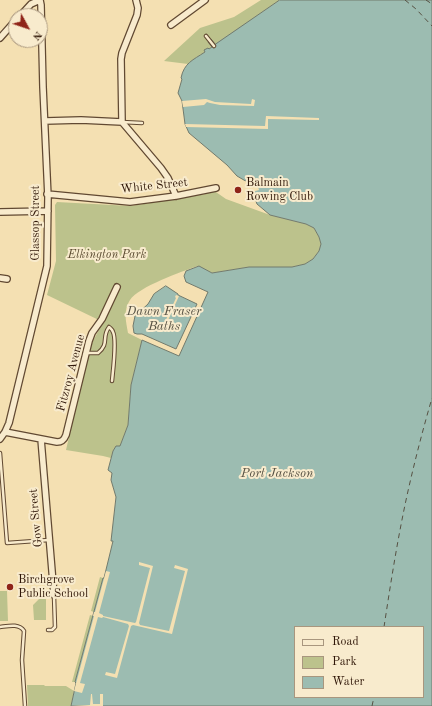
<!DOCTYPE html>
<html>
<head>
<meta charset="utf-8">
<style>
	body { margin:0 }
	#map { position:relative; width:432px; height:706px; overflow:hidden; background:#f4e0b2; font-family:"Old Standard TT",serif }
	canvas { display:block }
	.legend { position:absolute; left:294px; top:626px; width:130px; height:72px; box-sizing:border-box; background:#f8ebcd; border:1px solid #a8967e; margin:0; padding:5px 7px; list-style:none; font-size:12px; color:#301708 }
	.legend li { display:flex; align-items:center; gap:8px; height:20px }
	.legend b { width:20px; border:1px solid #a8967e }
	.north { position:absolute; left:8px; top:8px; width:40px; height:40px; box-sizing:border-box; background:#f8ebcd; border:1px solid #a8967e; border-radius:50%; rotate:130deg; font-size:11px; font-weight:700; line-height:16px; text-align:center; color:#301708 }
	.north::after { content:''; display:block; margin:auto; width:14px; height:18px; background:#8f2418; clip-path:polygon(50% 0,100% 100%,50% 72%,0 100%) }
</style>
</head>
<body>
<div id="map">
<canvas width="432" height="706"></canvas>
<ul class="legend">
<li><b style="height:5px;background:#f8ebcd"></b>Road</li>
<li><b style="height:11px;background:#bcc28c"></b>Park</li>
<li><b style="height:11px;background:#9cbcb1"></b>Water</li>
</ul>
<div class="north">N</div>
</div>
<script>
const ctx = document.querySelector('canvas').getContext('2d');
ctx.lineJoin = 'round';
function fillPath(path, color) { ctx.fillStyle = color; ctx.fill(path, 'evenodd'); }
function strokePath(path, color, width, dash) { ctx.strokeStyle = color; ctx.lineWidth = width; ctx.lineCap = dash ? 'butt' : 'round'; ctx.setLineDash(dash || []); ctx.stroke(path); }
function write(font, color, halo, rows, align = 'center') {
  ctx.font = font + ' "Old Standard TT",serif'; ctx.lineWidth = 4; ctx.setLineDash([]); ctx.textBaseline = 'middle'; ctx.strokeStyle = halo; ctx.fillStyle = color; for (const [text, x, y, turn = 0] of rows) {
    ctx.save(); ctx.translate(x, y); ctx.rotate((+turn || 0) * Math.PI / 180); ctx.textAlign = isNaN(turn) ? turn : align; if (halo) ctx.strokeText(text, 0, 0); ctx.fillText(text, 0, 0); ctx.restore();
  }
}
fillPath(new Path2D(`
	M261 0H280L215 45 211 39 212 47 188 64 164 61 200 28 234 17Z
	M213 190 226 199 270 215 306 224 314 228 319 237 321 244 319 251 313 259 305 264 292 267H249L212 273 198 266C183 271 138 287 130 300 123 311 126 321 128 333L142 340 131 385 128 425 120 446 113 451 111 458 103 456 66 450 89 351 92 343 103 322 47 295 56 261 55 205 57 202 131 206 206 194Z
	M100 577 103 578 94 612 91 611Z
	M0 591H7L8 621H0Z
	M39 599H46V620H34L33 605Z
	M90 615 93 616 75 682H72Z
	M27 685H44L45 686H66L74 691 71 706H28Z`), '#bcc28c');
const water = new Path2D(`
	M280 0H432V706H71L76 683 75 682 103 578H104L113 541H111L116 497 111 480 112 473 108 470 113 451 116 446H120L128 425 131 385 142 340 179 356 208 292 186 282 184 276 186 271 199 266 212 273 249 267H292L305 264 313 259 319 251 321 244 319 237 314 228 306 224 270 215 257 204 249 183 237 176 227 165 189 133 185 124 182 101 178 93 182 79 181 78C184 63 193 60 205 52L204 50 208 48 209 49 212 47 208 42 211 39 215 44ZM295 627H423V697H295Z
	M166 286 178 294V295L197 304 176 349 142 334H137L134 333 133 326 135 316 148 304 154 294Z`);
fillPath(water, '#9cbcb1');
strokePath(water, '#717a6d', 1);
fillPath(new Path2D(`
	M206 99 215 102 251 104 252 99 255 100 254 106 220 105 210 103 207 102 204 105 183 107 182 101Z
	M266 116 319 118V120L268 119V129L186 127 185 124 265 126Z
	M249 180 251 184 257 183 259 190 252 192 253 198H252L248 186 244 183V182Z
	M176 295 179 296 165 327 162 326 163 323 164 324 176 298 175 297Z
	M139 562 153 566 139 623 140 625 169 631 185 571 174 568 175 565 188 569 172 634 133 625 131 626 117 678 105 675 106 672 115 674 129 626 128 624 103 617 102 618 98 617 80 683 85 684 82 693 74 691 94 616H93L94 612H95L106 571 110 572 99 613 103 615V616L135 623 136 622 150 568 139 565Z
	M91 694H92L93 704H100V694H103V706H71L90 705Z`), '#f4e0b2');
strokePath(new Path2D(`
	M405 0 416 9 432 26
	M426 0 432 4
	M384 627C391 581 398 536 408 491 415 460 423 429 432 398
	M372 706 374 697`), '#565143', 1, [5, 4]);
const service = new Path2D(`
	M206 36 214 46
	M122 122 142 123
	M86 353H98C110 343 101 338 109 327 111 329 112 329 113 332 117 340 113 370 112 381
	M0 453 7 543 49 540
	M0 627C8 626 19 623 24 631L22 660 25 706
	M48 630H52L55 627 54 596`);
const minor = new Path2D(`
	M20 16 31 4 40 0
	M171 25 205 0
	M0 38 16 20
	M45 121 81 120 122 122
	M122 122 121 59 122 53 137 15 138 8 136 0
	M122 122 161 168 168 178 176 196
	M47 194 130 202 176 196 216 188
	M0 212 48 211
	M0 278 7 279
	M5 432 57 442C62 442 64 440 66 435L89 341 92 333 102 319 117 287
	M0 439 5 432 9 423 47 266 48 197 43 87 41 5 40 0
	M41 439 54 595`);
strokePath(service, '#614932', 4.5);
strokePath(minor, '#614932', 8);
strokePath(service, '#f8ebcd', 2.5);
strokePath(minor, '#f8ebcd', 5.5);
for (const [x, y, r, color] of [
	[238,190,4,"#8f2418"],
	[10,587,4,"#8f2418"]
]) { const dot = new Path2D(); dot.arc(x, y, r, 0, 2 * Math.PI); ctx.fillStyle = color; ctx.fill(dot); strokePath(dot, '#f8ebcd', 1.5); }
write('12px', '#301708', '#f8ebcd', [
	["Balmain",246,183],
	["Rowing Club",246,197],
	["Birchgrove",18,580],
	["Public School",18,594]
], 'left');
write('12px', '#301708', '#f8ebcd', [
	["White Street",154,186,-6],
	["Glassop Street",36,223,-90],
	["Fitzroy Avenue",71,373,-75],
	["Gow Street",36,518,-95]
]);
write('italic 12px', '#5a4a30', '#f8ebcd', [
	["Elkington Park",107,255]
]);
write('italic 13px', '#565143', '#f8ebcd', [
	["Dawn Fraser",164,312],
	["Baths",164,327],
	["Port Jackson",277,474]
]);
</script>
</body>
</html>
